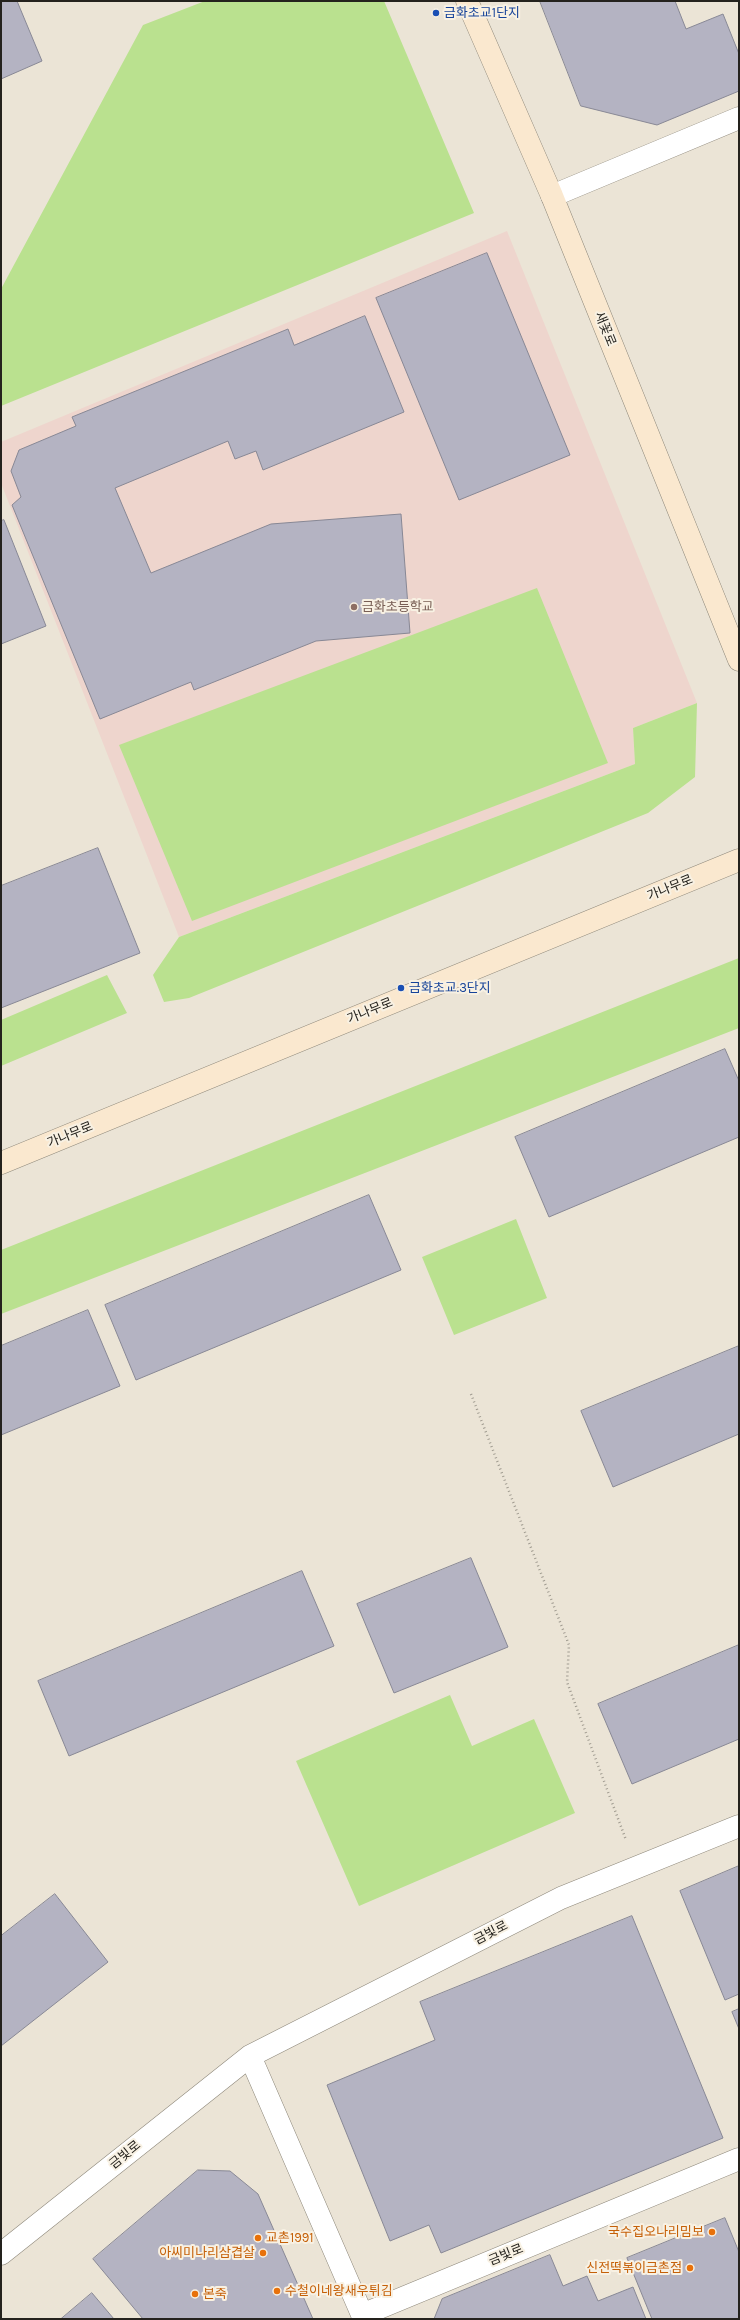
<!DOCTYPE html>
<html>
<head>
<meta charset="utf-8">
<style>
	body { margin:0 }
	#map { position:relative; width:740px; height:2320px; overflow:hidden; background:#ebe4d6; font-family:Karla,sans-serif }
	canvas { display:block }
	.frame { position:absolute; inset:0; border:2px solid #24221d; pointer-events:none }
</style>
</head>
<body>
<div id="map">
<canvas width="740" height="2320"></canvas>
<div class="frame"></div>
</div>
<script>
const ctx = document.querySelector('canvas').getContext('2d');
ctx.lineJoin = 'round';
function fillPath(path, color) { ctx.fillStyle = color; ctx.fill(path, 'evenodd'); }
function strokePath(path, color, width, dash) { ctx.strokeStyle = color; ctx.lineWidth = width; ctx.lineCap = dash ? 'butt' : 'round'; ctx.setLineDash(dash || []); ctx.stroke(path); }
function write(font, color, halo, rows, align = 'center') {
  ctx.font = font + ' Karla,"Noto Sans KR",sans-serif'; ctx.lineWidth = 4; ctx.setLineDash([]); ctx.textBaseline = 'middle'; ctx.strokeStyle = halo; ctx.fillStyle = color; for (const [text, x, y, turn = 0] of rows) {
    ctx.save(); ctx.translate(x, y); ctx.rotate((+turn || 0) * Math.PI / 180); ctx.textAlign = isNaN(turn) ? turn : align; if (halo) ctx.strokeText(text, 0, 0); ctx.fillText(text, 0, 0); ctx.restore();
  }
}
fillPath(new Path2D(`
	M507 231 697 703 633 728 635 764 179 937 1 483V442Z`), '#eed5cd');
fillPath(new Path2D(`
	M205 1H384L474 213 1 406V289L143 25Z
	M537 588 608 763 192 921 119 745Z
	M697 703 695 777 648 813 189 998 164 1002 153 975 179 937 635 764 633 728Z
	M739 958V1028L1 1314V1250Z
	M107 975 127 1013 1 1066V1020Z
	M516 1219 547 1298 454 1335 422 1257Z
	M450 1695 472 1746 534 1719 575 1813 359 1906 296 1761Z`), '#bae18f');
const building = new Path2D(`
	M1 1H17L42 61 1 79Z
	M540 1H675L686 29 723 14 739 54V91L657 125 581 106Z
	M487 253 570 455 459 500 376 298Z
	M365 316 404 412 263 470 256 451 235 459 228 441 115 488 151 573 271 524 401 514 410 633 316 641 194 690 191 682 100 719 12 505 21 497 11 471 19 450 76 426 72 417 288 329 294 345Z
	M4 520 46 626 1 644V521Z
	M98 848 140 953 1 1008V886Z
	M725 1049 739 1081V1137L549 1217 515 1137Z
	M369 1195 401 1270 136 1380 105 1305Z
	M88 1310 120 1386 1 1435V1346Z
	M739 1346V1434L613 1487 581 1411Z
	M471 1558 508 1647 394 1693 357 1604Z
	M302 1571 334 1646 69 1756 38 1681Z
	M739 1645V1739L632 1784 598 1704Z
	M739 1866V1994L725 2000 680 1891Z
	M55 1894 108 1962 1 2046V1936Z
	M632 1916 723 2138 441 2253 429 2225 390 2241 327 2085 435 2040 420 2002Z
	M739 2009V2029L732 2012Z
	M198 2170 230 2171 258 2194 313 2319H143L93 2259Z
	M725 2218 739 2252V2319H652L627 2258Z
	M550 2255 563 2286 587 2276 598 2301 633 2287 646 2319H434L442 2299Z
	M92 2293 114 2319H61Z`);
fillPath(building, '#b4b3c2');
strokePath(building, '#888895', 1);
const street = new Path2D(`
	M552 196 739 118
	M250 2056 364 2319
	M1 2254 250 2056 561 1898 739 1826
	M362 2315 739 2159`);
const secondary = new Path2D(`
	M467 1 552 196 739 660
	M1 1163 739 860`);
strokePath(street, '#8e887b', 23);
strokePath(secondary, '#8e887b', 23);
strokePath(new Path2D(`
	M471 1394 569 1645 567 1682 626 1840`), '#a19c91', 2.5, [1, 3]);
strokePath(street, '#fff', 22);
strokePath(secondary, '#fae8cf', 22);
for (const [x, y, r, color] of [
	[436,13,4,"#1a4fb4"],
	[354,607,4,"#8d6e63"],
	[401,988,4,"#1a4fb4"],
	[712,2232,4,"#e8710a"],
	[258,2238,4,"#e8710a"],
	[263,2253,4,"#e8710a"],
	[690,2268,4,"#e8710a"],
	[277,2291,4,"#e8710a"],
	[195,2294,4,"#e8710a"]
]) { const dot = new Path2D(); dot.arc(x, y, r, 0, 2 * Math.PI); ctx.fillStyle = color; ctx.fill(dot); strokePath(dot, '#f8f1e3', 1.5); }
write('13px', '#164399', '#f8f1e3', [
	["금화초교1단지",444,13],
	["금화초교.3단지",409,988]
], 'left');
write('13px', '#24221d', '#f8f1e3', [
	["새꽃로",605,329,68],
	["가나무로",670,888,-22],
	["가나무로",370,1011,-22],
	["가나무로",70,1135,-22],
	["금빛로",491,1933,-27],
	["금빛로",125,2155,-39],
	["금빛로",506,2255,-22]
]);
write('13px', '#785e54', '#f8f1e3', [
	["금화초등학교",362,607]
], 'left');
write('13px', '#c56008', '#f8f1e3', [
	["국수집오나리밈보",704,2232],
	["교촌1991",266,2238,"left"],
	["아씨미나리삼겹살",255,2253],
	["신전떡볶이금촌점",682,2268],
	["수철이네왕새우튀김",285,2291,"left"],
	["본죽",203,2294,"left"]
], 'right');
</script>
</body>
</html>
